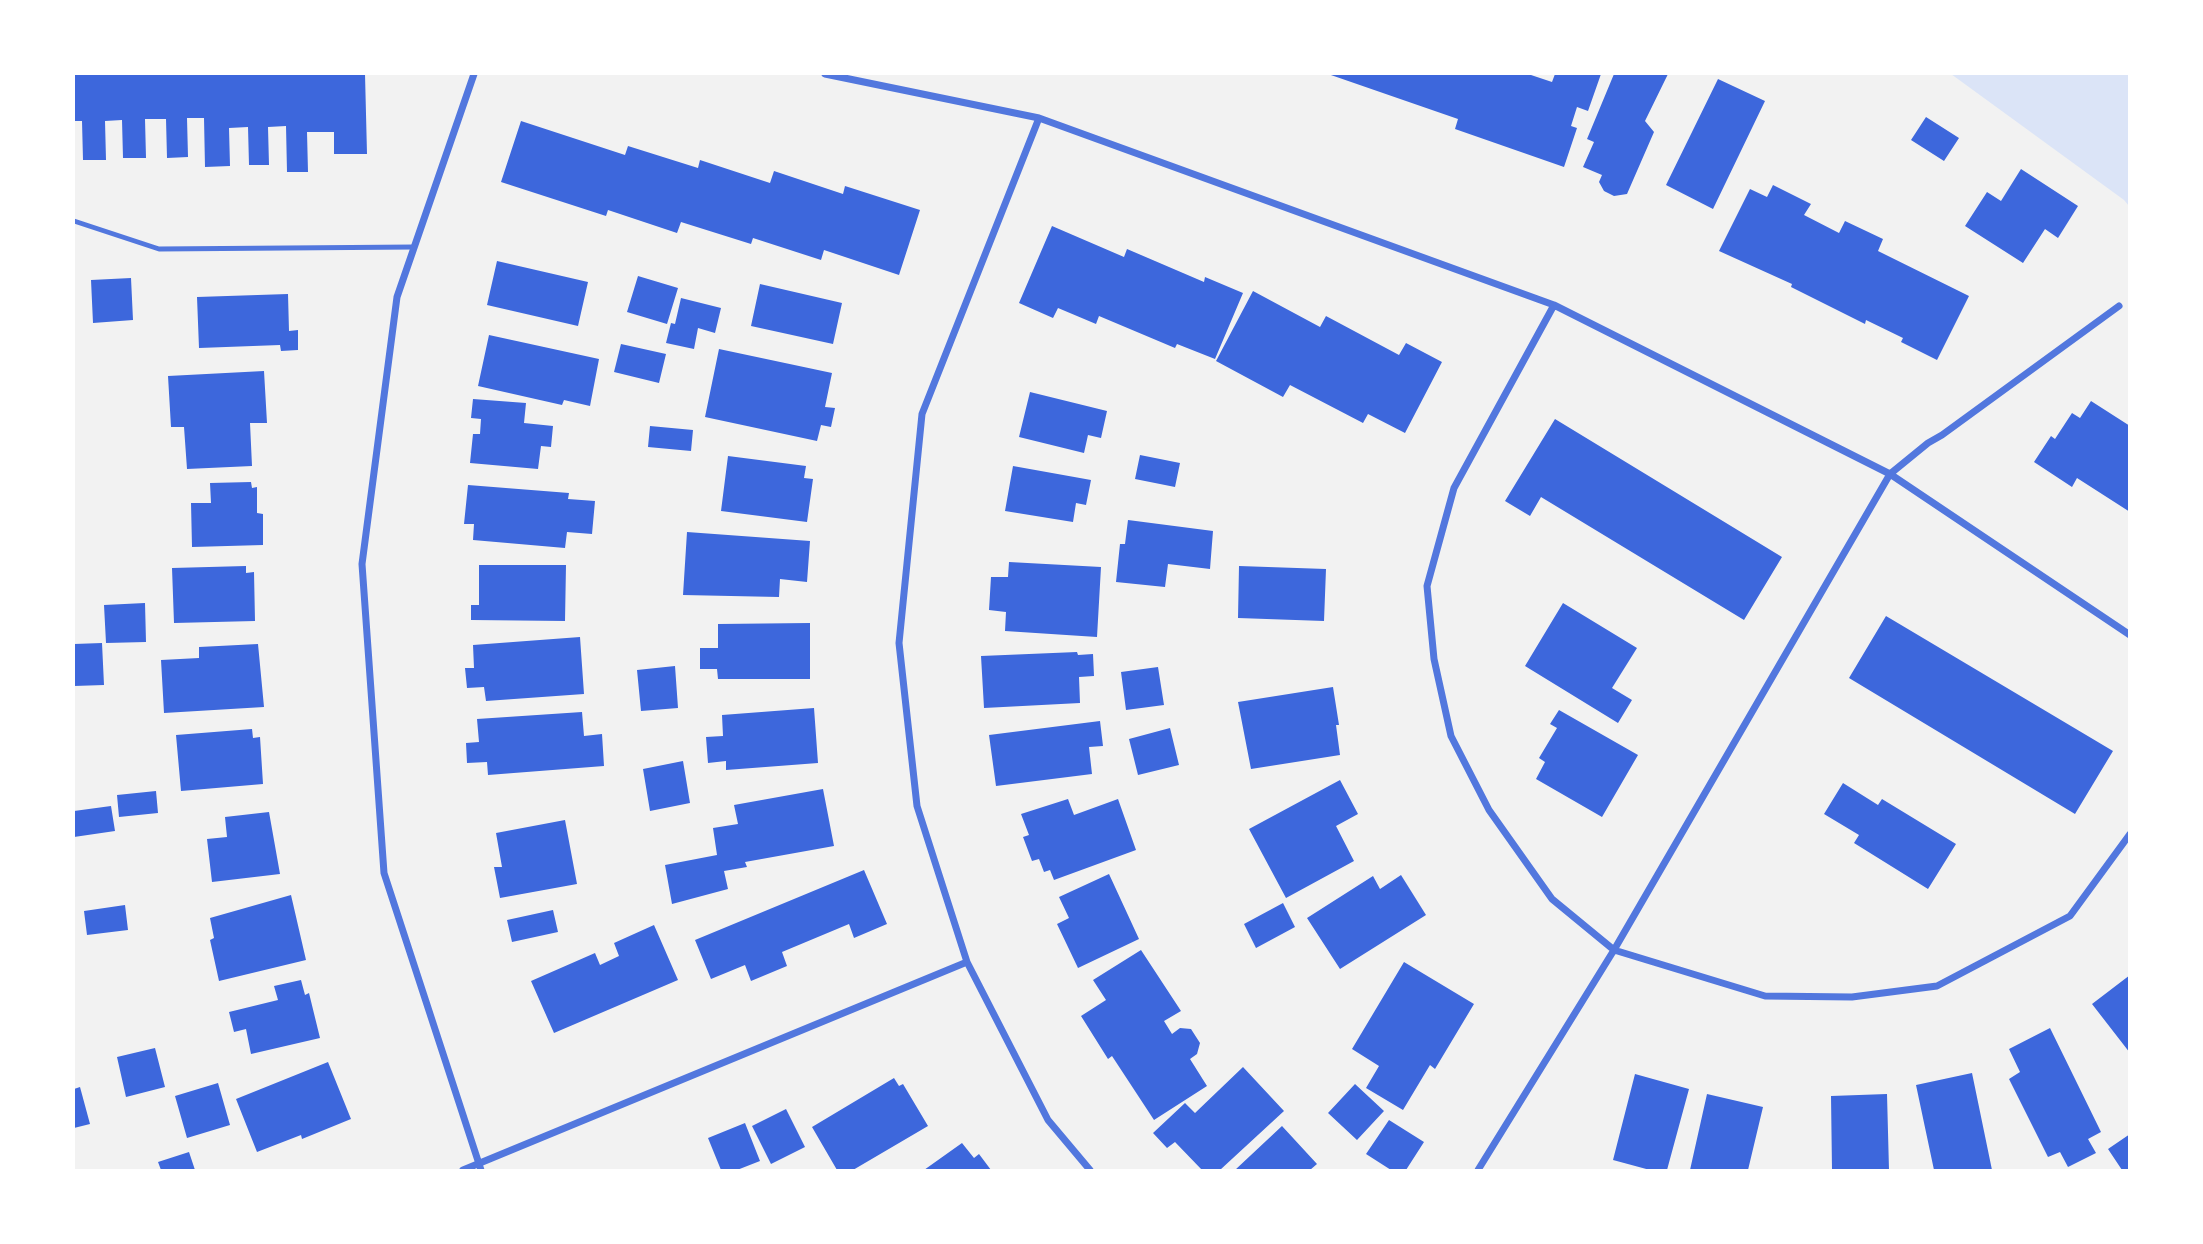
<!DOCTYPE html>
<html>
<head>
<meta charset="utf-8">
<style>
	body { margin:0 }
	#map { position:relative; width:2203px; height:1244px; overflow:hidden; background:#f2f2f2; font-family:Inter,sans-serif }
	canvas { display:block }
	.frame { position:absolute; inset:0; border:75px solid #fff; pointer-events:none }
</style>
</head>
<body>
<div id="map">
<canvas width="2203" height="1244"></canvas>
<div class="frame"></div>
</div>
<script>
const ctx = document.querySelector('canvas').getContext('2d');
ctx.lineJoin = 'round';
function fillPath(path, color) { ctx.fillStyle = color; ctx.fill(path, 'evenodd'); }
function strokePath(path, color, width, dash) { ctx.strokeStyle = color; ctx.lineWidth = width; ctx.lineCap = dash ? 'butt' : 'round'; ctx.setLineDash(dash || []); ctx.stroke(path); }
fillPath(new Path2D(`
	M1951 74H2129V206L2124 200Z`), '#dbe4f7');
fillPath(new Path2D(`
	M74 74H365L367 154H334V132H307L308 172H287L286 126 268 127 269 165H249L248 127 229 128 230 166 205 167 204 118H187L188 157 167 158 166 119H145L146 158H123L122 120 105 121 106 160H83L82 121H74Z
	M1328 74H1528L1552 82 1555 74H1601L1588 111 1577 107 1571 126 1577 128 1564 167 1455 129 1458 119Z
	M1614 74H1668L1645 121 1654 132 1627 194 1614 196 1604 191 1599 182 1602 175 1583 167 1594 142 1587 139Z
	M1718 79 1765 101 1713 209 1666 185Z
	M1926 117 1959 138 1944 161 1911 140Z
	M521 121 625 155 628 146 698 168 700 160 770 183 774 171 843 194 845 186 920 210 899 275 824 250 821 260 753 238 751 244 681 222 677 233 608 210 606 216 501 182Z
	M2021 169 2078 206 2058 238 2045 229 2023 263 1965 226 1987 192 2001 201Z
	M1773 185 1811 204 1804 215 1839 233 1845 221 1883 239 1878 251 1969 296 1937 360 1901 342 1903 338 1866 320 1865 324 1791 287 1792 284 1719 251 1750 189 1767 197Z
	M1052 226 1124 257 1127 249 1204 282 1205 277 1243 293 1215 359 1177 344 1175 348 1099 316 1096 324 1058 308 1053 318 1019 303Z
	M497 261 588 282 578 326 487 305Z
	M638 276 678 288 667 324 627 312Z
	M131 278 133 320 93 323 91 280Z
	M760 284 842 303 833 344 751 326Z
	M1253 291 1320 327 1326 316 1399 355 1406 343 1442 362 1405 433 1368 414 1363 423 1290 385 1283 397 1216 361Z
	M288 294 289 331 298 330V350L281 351 280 345 199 348 197 297Z
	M681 298 721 308 715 333 698 328 694 349 666 343 671 323 675 324Z
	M489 335 599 359 590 406 564 400 562 405 478 386Z
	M621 344 666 354 659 383 614 372Z
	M719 349 832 373 825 407 835 408 831 427 821 425 817 441 705 417Z
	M264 371 267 423H250L252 466 187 469 184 427H171L168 376Z
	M1030 392 1107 411 1101 438 1088 435 1084 453 1019 437Z
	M473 399 526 403 524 423 553 426 551 447 541 446 538 469 470 463 473 434H480L481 419 471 418Z
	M2091 401 2130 426V512L2077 478 2072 487 2034 462 2051 436 2055 439 2072 413 2080 418Z
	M1555 419 1782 557 1744 620 1541 497 1530 516 1505 501Z
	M650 426 693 430 691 451 648 447Z
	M1140 455 1180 463 1175 487 1135 479Z
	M728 456 806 466 804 478 813 479 807 522 721 511Z
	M1013 466 1091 480 1086 505 1076 503 1073 522 1005 511Z
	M251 482 252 488 257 487V513L263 514V545L192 547 191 503H211L210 483Z
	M468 485 569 493 568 499 595 501 592 534 567 532 565 548 473 540 474 524H464Z
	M1128 520 1213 531 1210 569 1168 564 1165 587 1116 582 1120 544H1125Z
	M687 532 810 541 807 582 780 579 779 597 683 595Z
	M1009 562 1101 567 1097 637 1005 631 1006 612 989 610 991 577H1008Z
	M479 565H566L565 621 471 620V605H479Z
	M246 566V573L254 572 255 621 174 623 172 568Z
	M1239 566 1326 569 1324 621 1238 618Z
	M145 603 146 642 106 643 104 605Z
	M1563 603 1637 648 1612 688 1632 700 1618 723 1525 666Z
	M1886 616 2113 751 2075 814 1849 678Z
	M810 623V679H718L717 669H700V648H718V624Z
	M580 637 584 694 486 701 484 687 467 688 465 668H474L473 645Z
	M102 643 104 685 74 686V644Z
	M258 644 264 707 164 713 161 660 199 658V647Z
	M1077 652 1078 655 1093 654 1094 676 1079 677 1080 703 984 708 981 656Z
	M675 666 678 708 641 711 637 670Z
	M1158 667 1164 705 1126 710 1121 672Z
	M1333 687 1339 725H1336L1340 755 1251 769 1238 702Z
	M814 708 818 763 726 770V761L708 763 706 737 723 736 722 715Z
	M1559 710 1638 755 1602 817 1536 779 1545 762 1539 758 1557 728 1550 724Z
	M582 712 584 736 602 734 604 766 488 775 487 762 467 763 466 743 479 742 477 719Z
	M1100 721 1103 746 1089 747 1092 774 996 786 989 735Z
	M1170 728 1179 765 1138 775 1129 739Z
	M252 729 253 738 260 737 263 784 181 791 176 735Z
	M683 761 690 803 650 811 643 769Z
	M1340 780 1358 814 1336 826 1354 861 1286 898 1249 829Z
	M1843 783 1878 805 1882 799 1956 844 1928 889 1854 843 1859 835 1824 814Z
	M823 789 834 846 745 862 747 867 724 871 728 889 672 904 665 865 717 855 713 828 738 824 734 805Z
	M156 791 158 813 119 817 117 795Z
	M1068 799 1074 815 1118 799 1136 850 1054 880 1050 870 1044 872 1039 859 1032 861 1023 837 1029 835 1021 814Z
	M111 806 115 831 74 837V811Z
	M269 812 280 874 212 882 207 839 227 837 225 817Z
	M565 820 577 884 500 898 494 867H502L496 833Z
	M864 870 887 924 854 938 849 924 782 952 787 966 751 981 745 965 711 979 695 940Z
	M1109 874 1139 939 1078 968 1057 924 1069 918 1059 897Z
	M1401 875 1426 915 1340 969 1307 918 1373 876 1380 889Z
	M291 895 306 960 219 981 210 940 214 938 210 918Z
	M1283 903 1295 927 1256 948 1244 924Z
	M125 905 128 930 87 935 84 911Z
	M553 910 558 932 512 942 507 920Z
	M654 925 678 980 554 1033 531 981 595 953 600 965 619 956 614 943Z
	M1141 950 1181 1011 1164 1021 1172 1034 1180 1028 1191 1029 1200 1043 1197 1054 1190 1059 1207 1086 1154 1120 1112 1056 1108 1059 1081 1016 1106 1000 1093 980Z
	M1404 962 1474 1004 1435 1069 1430 1065 1403 1110 1366 1088 1379 1066 1352 1049Z
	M2130 975V1053L2092 1004Z
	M301 980 305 995 309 993 320 1038 251 1054 246 1029 234 1032 229 1012 278 1000 274 986Z
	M2050 1028 2101 1132 2088 1139 2096 1153 2068 1167 2060 1152 2048 1157 2009 1079 2020 1072 2009 1049Z
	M155 1048 165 1087 126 1097 117 1057Z
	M328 1062 351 1119 302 1139 301 1135 257 1152 236 1099Z
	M1243 1067 1284 1111 1220 1170H1202L1175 1142 1167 1148 1153 1133 1185 1103 1195 1113Z
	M1972 1073 1992 1170H1934L1916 1085Z
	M1635 1074 1689 1089 1667 1170H1650L1613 1160Z
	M894 1078 899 1086 903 1084 928 1126 853 1170H837L812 1127Z
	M218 1083 230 1125 187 1138 175 1096Z
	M1355 1084 1384 1111 1357 1140 1328 1113Z
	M80 1087 90 1124 74 1128V1089Z
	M1707 1094 1763 1107 1748 1170H1690Z
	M1887 1094 1889 1170H1832L1831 1096Z
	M786 1109 805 1147 771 1164 752 1126Z
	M1389 1120 1424 1142 1406 1170H1391L1366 1154Z
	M745 1123 760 1161 737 1170H721L708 1138Z
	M1282 1126 1317 1164 1310 1170H1235Z
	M2130 1134V1170H2122L2108 1149Z
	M962 1143 974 1158 979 1154 991 1170H924Z
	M189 1152 195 1170H161L158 1162Z`), '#3d67dc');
strokePath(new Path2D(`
	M74 221 159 249 414 247`), '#5277de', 5);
strokePath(new Path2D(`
	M474 74 397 297 362 564 384 873 481 1170
	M825 74 1039 118 1554 305 1890 474 2130 635
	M1039 118 922 414 899 643 917 806 967 962 1048 1120 1090 1170
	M1554 305 1454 488 1427 586 1434 659 1451 736 1489 810 1552 899 1614 950 1765 996 1852 997 1937 986 2070 916 2130 834
	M463 1170 967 962
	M1478 1170 1614 950 1890 474 1928 443 1942 435 2119 306`), '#5277de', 7);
</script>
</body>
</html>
